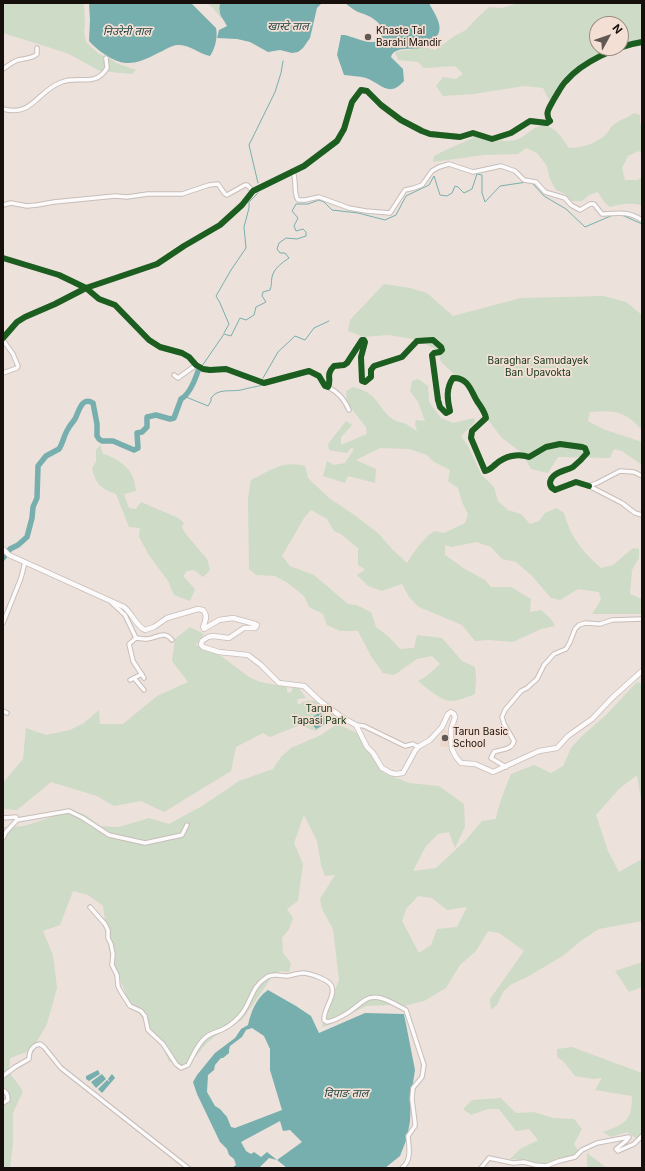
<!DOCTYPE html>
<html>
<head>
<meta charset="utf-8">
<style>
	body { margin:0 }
	#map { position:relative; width:645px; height:1171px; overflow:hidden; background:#ede1db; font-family:Inter,sans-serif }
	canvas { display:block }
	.frame { position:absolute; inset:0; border:4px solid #160f0b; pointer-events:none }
	.north { position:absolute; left:589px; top:16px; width:40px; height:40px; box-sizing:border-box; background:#f4dfd4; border:1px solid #9b8c84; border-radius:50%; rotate:50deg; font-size:11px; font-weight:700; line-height:16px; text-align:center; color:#160f0b }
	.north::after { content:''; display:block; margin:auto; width:14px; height:18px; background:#615854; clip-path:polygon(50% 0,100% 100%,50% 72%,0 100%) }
</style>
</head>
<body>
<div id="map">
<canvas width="645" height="1171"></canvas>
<div class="frame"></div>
<div class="north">N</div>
</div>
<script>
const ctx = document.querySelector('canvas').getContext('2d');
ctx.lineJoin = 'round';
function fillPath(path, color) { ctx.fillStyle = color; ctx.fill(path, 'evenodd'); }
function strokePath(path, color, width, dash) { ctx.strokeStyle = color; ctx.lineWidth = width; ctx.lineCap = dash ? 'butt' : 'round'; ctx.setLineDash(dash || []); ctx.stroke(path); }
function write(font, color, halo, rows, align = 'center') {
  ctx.font = font + ' Inter,"Noto Sans Devanagari",sans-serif'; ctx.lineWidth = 3.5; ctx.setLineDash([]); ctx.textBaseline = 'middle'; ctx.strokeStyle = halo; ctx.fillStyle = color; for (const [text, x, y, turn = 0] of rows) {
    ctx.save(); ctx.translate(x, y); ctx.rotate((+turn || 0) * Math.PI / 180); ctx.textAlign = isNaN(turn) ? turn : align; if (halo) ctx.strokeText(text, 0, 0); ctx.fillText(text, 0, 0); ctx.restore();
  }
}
fillPath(new Path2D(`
	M442 730 449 731 448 747 440 746Z`), '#ebd7cb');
fillPath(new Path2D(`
	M3 3H84L85 24 84 32 86 42 99 54 111 59 116 63 136 70 132 74 100 71 69 54 51 48 3 33Z
	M206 3H220L219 12 222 19 212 7Z
	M519 3H642V40L577 66 563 79 549 100 543 88 524 86 474 94 443 96 436 86 443 77 456 79 463 74 455 66 424 68 418 62 398 60 395 52 425 47 435 50 456 35 466 30 475 20 489 7 502 8ZM597 24H621V48H597Z
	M634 113 640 115V123L642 125V154L639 151 628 156 622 168 625 180H637L642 177V206C631 201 620 205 610 207L605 203 598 192 589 195 582 201H571L565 194 556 190 550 179 547 166 537 153 526 148 518 154 484 155 433 162 434 156C448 148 462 144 476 136 489 138 504 143 516 140 524 137 528 132 535 128 551 120 561 136 569 148 581 148 595 144 604 136 608 134 609 129 612 126 617 121 628 118 634 113Z
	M384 284 410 288 427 293 453 316 521 298 603 296 626 302 642 315V430C625 411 615 410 590 412L588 421 603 429 642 442V465L622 451 614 449 610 458 558 457 548 473 531 469 522 453 502 438 486 417 470 389 441 362 437 350 418 340 388 335 364 337 348 331 350 320Z
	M418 379 428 386 429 402 441 418 453 423 474 418 475 422 461 436 468 446 481 474 494 487 498 501 508 510 521 514 530 524 539 521 545 513 557 508 564 513C570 537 583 552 601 568L613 565 633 548 639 549V558L632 570 630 594 642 599V614H592L601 600 599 592 578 589 560 600 551 598 532 576 516 562 502 559 491 547 476 542 452 547 445 545V555L465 569 485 580 491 587H511L531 599 530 612 541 610 551 619 555 626 541 629 513 642 489 640 475 641 462 625 419 607 409 597 402 584 382 591 368 586 357 575 365 570 358 565V548L341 534 334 531 327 519 311 510 304 518 282 556 290 566 314 575 348 604 356 605 371 612 376 627 389 637 400 649 414 648 417 635 442 638 462 661 475 667 476 678 475 694C467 697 459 701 450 701 442 701 424 686 418 681L428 675 440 664 432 656 417 659 394 675 383 673 371 656 358 631H340L327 625 323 614 309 607 304 596 288 583 275 576 256 575 249 569 248 499 251 480C271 470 283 460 305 466L308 478 329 498 353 514 379 534 392 549 407 563C415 550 422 540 434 531L444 533 465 523 468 514 462 502 458 488 448 481 450 470 434 462 427 455 410 449 380 448 356 460 376 469 375 483 348 476 345 483 323 476 327 461 334 465 345 463 354 449 351 448 347 453 329 450 328 444 346 421 352 425 341 437V445L367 434 366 427 347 403 346 391 353 387C378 393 375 404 391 418 396 422 401 422 406 424 410 426 413 429 417 431L415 424 416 420 425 421 418 402 410 391 412 381Z
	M100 445 103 454C113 456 127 465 132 475 134 479 135 486 136 491L124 494 129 508 136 509 141 502 178 518 184 523 182 527 185 533 207 559 210 570 203 577 194 570 187 571 183 576 195 589 190 601 174 595 168 581 149 555 139 537 140 528 129 527 116 494C101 489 95 483 92 468L96 462V450Z
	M190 627 204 634 196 645 221 656 249 677 260 682 287 687V692L291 693 293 686 298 687 306 698 297 699 298 705C314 694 325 706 339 716L333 717 316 731 312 726 315 731 300 725 270 737 263 733 236 747 231 771 164 812 141 801 114 806 97 796 51 782 17 810 3 809V783L23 759 26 728 46 735 70 730 84 723 99 710 100 724H123L157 696 188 682 172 661 175 639Z
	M637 682 642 684V806L637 775 619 789 596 815 608 851 619 872 642 859V921L599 929 582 940 564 955 529 976 510 985 503 992 497 1005 491 1010 490 999 524 951 499 933 488 931 476 951 460 965 446 988 424 1001 404 1006 389 1005 366 1006 329 1025 322 1027 325 1014 339 980 333 929 322 909 320 899 335 875 325 876 321 865 317 841 304 815 294 843 303 864 298 901 287 909 293 918 289 929 282 938 283 953 291 963 289 972 281 971 274 974 242 1020 221 1031 207 1043 192 1061 181 1069 169 1061 156 1035 128 1000 109 950 103 906 88 895 73 891 60 925 43 931 53 955 57 988 47 1024 32 1050 10 1058 9 1072 23 1091 13 1113V1143L10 1168H3V827L24 826 73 810 87 816 100 826 119 827 149 818 169 824 202 806 239 781 273 769 281 757 291 748 321 735 337 724 357 733 384 773 409 783 439 786 464 804 465 827 455 848 449 832 438 834 426 846 413 871 436 868 466 840 482 821 496 819C499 803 505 789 511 774L534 765 551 773 563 766 571 748 582 736 606 715ZM418 896 432 898 447 910 467 907 457 927 437 929 431 945 419 953 402 921 406 909Z
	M642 962V987L629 992 615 971Z
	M572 1047 642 1073V1142L627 1132 611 1137 603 1132C626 1124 632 1120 632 1096L595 1090 602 1078 593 1079 575 1076 564 1062 557 1057V1049Z
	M501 1098 516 1113 534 1112 553 1118 574 1119 582 1129 574 1144 579 1152 569 1160 557 1158 549 1165C536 1163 523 1159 510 1159L520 1149 538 1140 529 1129 516 1131 499 1109H488L471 1115 463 1109 472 1100Z
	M587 1153 607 1168H587Z`), '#cddbc7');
fillPath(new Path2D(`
	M89 3H191L216 28C218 37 215 49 210 56 199 54 189 44 178 45 171 45 164 51 158 53 149 58 136 64 126 63 113 62 97 50 89 41L90 20Z
	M220 3H322L317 8 310 38 303 48 298 52 292 53 280 50 268 52 250 42 237 39 217 38 219 30 227 26C222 16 218 16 220 3Z
	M345 3H429C433 11 442 23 439 32 438 36 434 38 431 41 429 43 427 46 424 47 415 51 394 45 391 57L403 69 404 81C389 98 382 84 366 78 359 76 351 76 344 75L337 55 341 35H345C355 37 381 51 382 33 383 28 379 23 375 20 370 16 364 14 358 12 354 10 349 6 345 3Z
	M321 713 326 720 327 723 316 729 311 723 310 719 317 714Z
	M268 990 296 1006 311 1016 319 1033 365 1013 404 1014 415 1070 411 1096 410 1121 407 1138 400 1156 385 1168H287L277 1160 269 1158 259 1168H232L236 1165 234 1159 229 1155 227 1149 220 1142 197 1094 193 1082 197 1075 215 1053 235 1038 241 1029 248 1025C251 1012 256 998 268 990ZM252 1028 264 1036 270 1049V1070L282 1110 235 1128 231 1127 227 1117 220 1109 215 1106 207 1092 208 1075 214 1070 215 1065 221 1058H223L229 1053V1050L230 1046 242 1037 246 1030ZM280 1121 283 1131 290 1130 302 1142 277 1160 267 1152 261 1157 254 1152 251 1154 246 1151 241 1142Z
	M98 1070 100 1074 89 1081 86 1079V1076Z
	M102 1074 106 1079 96 1088 91 1082Z
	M112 1074 115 1078 102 1093 98 1089 107 1080 110 1082 108 1079Z`), '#77afae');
strokePath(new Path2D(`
	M258 183 249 145 275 92 281 73 283 61
	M533 184 544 196 566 209 585 227 613 215
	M622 215 642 224
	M224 333 229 324 220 303 216 296 231 270 246 248 244 227 249 208V202L258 193
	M202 366 224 334 231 336 240 318 246 320 254 315 256 307 266 302 262 296 263 292 270 290C272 285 271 282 272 277 274 268 282 263 289 258L285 253H280L277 249 279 243 286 238 297 239 306 236V232L303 229 296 231 294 226 298 218 292 211 296 204H308L319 200 324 202 332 210 358 213 385 220 396 215 406 196 429 185 434 176 440 195 447 196 452 193 455 186 458 187 464 193 472 189 477 174 482 175V193L485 202 500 186 527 182
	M263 378 278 352 295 336 305 340 314 328 329 321
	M186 397 208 406 211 401V398C218 388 230 392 241 390 248 388 255 387 263 385`), '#77afae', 1);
strokePath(new Path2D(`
	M3 558 10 549 18 545 27 537 32 518 33 507 37 498 38 466 46 456 59 449C63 443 64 435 68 429 70 425 73 422 75 419 79 411 82 396 93 403L97 424V436L99 439 102 441H113L134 450 138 448 137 433 142 432 147 427V417L156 415 170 419 174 418 181 399C190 394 195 380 198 371`), '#77afae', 5.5);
const street = new Path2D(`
	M3 69C8 66 12 62 18 60 25 58 32 59 37 54V48
	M3 109C34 117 36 91 62 82 79 75 95 88 107 68L106 58
	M293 172C297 181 293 193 298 200H305L319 197 349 208 366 211 390 213 405 190 414 188 422 185 432 171 439 167 449 164 473 172 501 166 515 171 524 180 536 182 545 192 565 198 571 205 580 210 590 204H594L602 214C618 213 628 211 642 220
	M3 205 11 203 27 206 37 205 54 202 115 196 127 197 148 194H182L209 185 218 184 225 194 227 195 245 185H247L253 191
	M3 258 59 275 86 288 99 299 115 305 149 340 160 347 182 353 189 357 196 365 203 369 210 370 226 369 264 383 309 371 319 376 325 386 328 387C332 379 325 375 334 366L344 365 347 363 362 340H364L365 342 361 357 362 381 365 382 371 377V370L374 366 402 357 417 341 433 340 441 347 442 350 440 352 434 353 432 355 438 400 440 407 446 413 450 411C447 399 446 388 453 378 468 377 471 391 477 401 481 407 485 412 486 418L472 431 471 438 485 471C490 470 492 467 496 464 505 456 518 453 529 457L546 447 560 444 582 447 585 448 587 453C583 458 578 463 573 467 566 471 551 472 550 483 550 487 552 488 555 490L576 482 589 486
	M3 340 13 354 18 366 17 368 3 373
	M174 375 178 378 196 365
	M328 387C339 393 344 399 349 410
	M642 476 634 472 620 471 597 483 589 486 622 503 635 513 642 515
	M112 603 125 615 136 638 129 644 133 661 144 678
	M3 623 21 578 25 562
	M136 638C139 638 143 639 147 639 157 638 164 630 172 640
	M134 678 144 690
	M130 680 142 674
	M3 711 7 713
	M356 725 364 726 405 746 413 744 418 747
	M506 767 491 758 494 752C502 749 512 750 514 741L504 724 502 717 505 710 521 691 527 688 537 679 544 665 554 654 566 649 570 642 575 629 579 625 585 623 600 624 612 620 642 619
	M3 818 16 817 17 820
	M3 838 6 832 17 820 69 811 83 818 109 835 145 843 182 835 187 825
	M90 907 105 924 108 930V938L111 944 113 954 112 965 117 975 118 986 121 992 130 1006 141 1011 145 1016 148 1030 163 1044 176 1064 181 1068 188 1065C193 1056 197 1044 206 1037 212 1032 219 1032 225 1028 231 1025 239 1018 243 1012 252 999 252 986 267 977 273 973 281 976 288 976 293 975 298 973 303 973 309 973 327 979 331 985 337 995 323 1009 324 1020L327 1022C333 1021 339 1018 344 1015 352 1011 357 1005 365 1000 378 992 394 1004 406 1010L424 1065 422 1077 413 1088 412 1099 415 1123V1126L408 1136C409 1147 412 1160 402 1168
	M3 1076 15 1067 29 1059C29 1052 32 1045 40 1044L44 1047 61 1068 188 1168
	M3 1090C7 1093 8 1095 8 1100L3 1103
	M481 1168 489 1158 513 1163 524 1162 535 1165 546 1166 559 1161 575 1157 582 1150 597 1143 629 1137 626 1141 616 1149 618 1151 634 1144 642 1136`);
const secondary = new Path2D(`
	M3 338 17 322 25 317 55 304 86 288 157 264 184 246 220 225 242 205 253 191 304 166 337 141 344 129 352 102 361 90 367 91 381 105 401 120 422 131 430 134 460 137 473 133 492 139 511 133 530 121 547 123 550 121C544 113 550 107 554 99 558 93 561 86 566 81 582 62 617 46 642 42
	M3 549 9 555 124 607C132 613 136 626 145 630L154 627 167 618 198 609 203 610C208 615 206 621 203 627L204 629 219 620 233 618 255 624 257 625 255 628H244L229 638 213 636 208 637 202 641 201 645 203 647 219 652 248 655 261 665 279 683 304 686 320 701 343 718 356 725 367 747 373 753 382 768 391 773 396 774 403 773 415 751 418 747 430 740 442 727 448 714 451 712 454 714 455 717 451 730V739L452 749 456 757 461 763 475 764 493 772 539 751 557 748 568 736 592 719 613 697 642 671`);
strokePath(street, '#c7beb9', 5.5);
strokePath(secondary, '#c7beb9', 6);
strokePath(street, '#fcfafa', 3.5);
strokePath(secondary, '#fcfafa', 4.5);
strokePath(new Path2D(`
	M3 258 59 275 86 288 99 299 115 305 149 340 160 347 182 353 189 357 196 365 203 369 210 370 226 369 264 383 309 371 319 376 325 386 328 387C332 379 325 375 334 366L344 365 347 363 362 340H364L365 342 361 357 362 381 365 382 371 377V370L374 366 402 357 417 341 433 340 441 347 442 350 440 352 434 353 432 355 438 400 440 407 446 413 450 411C447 399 446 388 453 378 468 377 471 391 477 401 481 407 485 412 486 418L472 431 471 438 485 471C490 470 492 467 496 464 505 456 518 453 529 457L546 447 560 444 582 447 585 448 587 453C583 458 578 463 573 467 566 471 551 472 550 483 550 487 552 488 555 490L576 482 589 486
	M3 338 17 322 25 317 55 304 86 288 157 264 184 246 220 225 242 205 253 191 304 166 337 141 344 129 352 102 361 90 367 91 381 105 401 120 422 131 430 134 460 137 473 133 492 139 511 133 530 121 547 123 550 121C544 113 550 107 554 99 558 93 561 86 566 81 582 62 617 46 642 42`), '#1b5e20', 6);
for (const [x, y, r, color] of [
	[368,37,4,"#615854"],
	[445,738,4,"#615854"]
]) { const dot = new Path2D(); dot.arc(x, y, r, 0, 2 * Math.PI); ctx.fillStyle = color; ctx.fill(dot); strokePath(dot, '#f4dfd4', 1.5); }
write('10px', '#160f0b', '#f4dfd4', [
	["Khaste Tal",376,31],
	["Barahi Mandir",376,43],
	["Tarun Basic",453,732],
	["School",453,744]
], 'left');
write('10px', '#0d3316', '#f4dfd4', [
	["Baraghar Samudayek",538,361],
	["Ban Upavokta",538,373],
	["Tarun",319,709],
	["Tapasi Park",319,721]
]);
write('italic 11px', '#1d4444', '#f4dfd4', [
	["खास्टे ताल",288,27],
	["निउरेनी ताल",127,32],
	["दिपाङ ताल",346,1094]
]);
</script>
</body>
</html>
